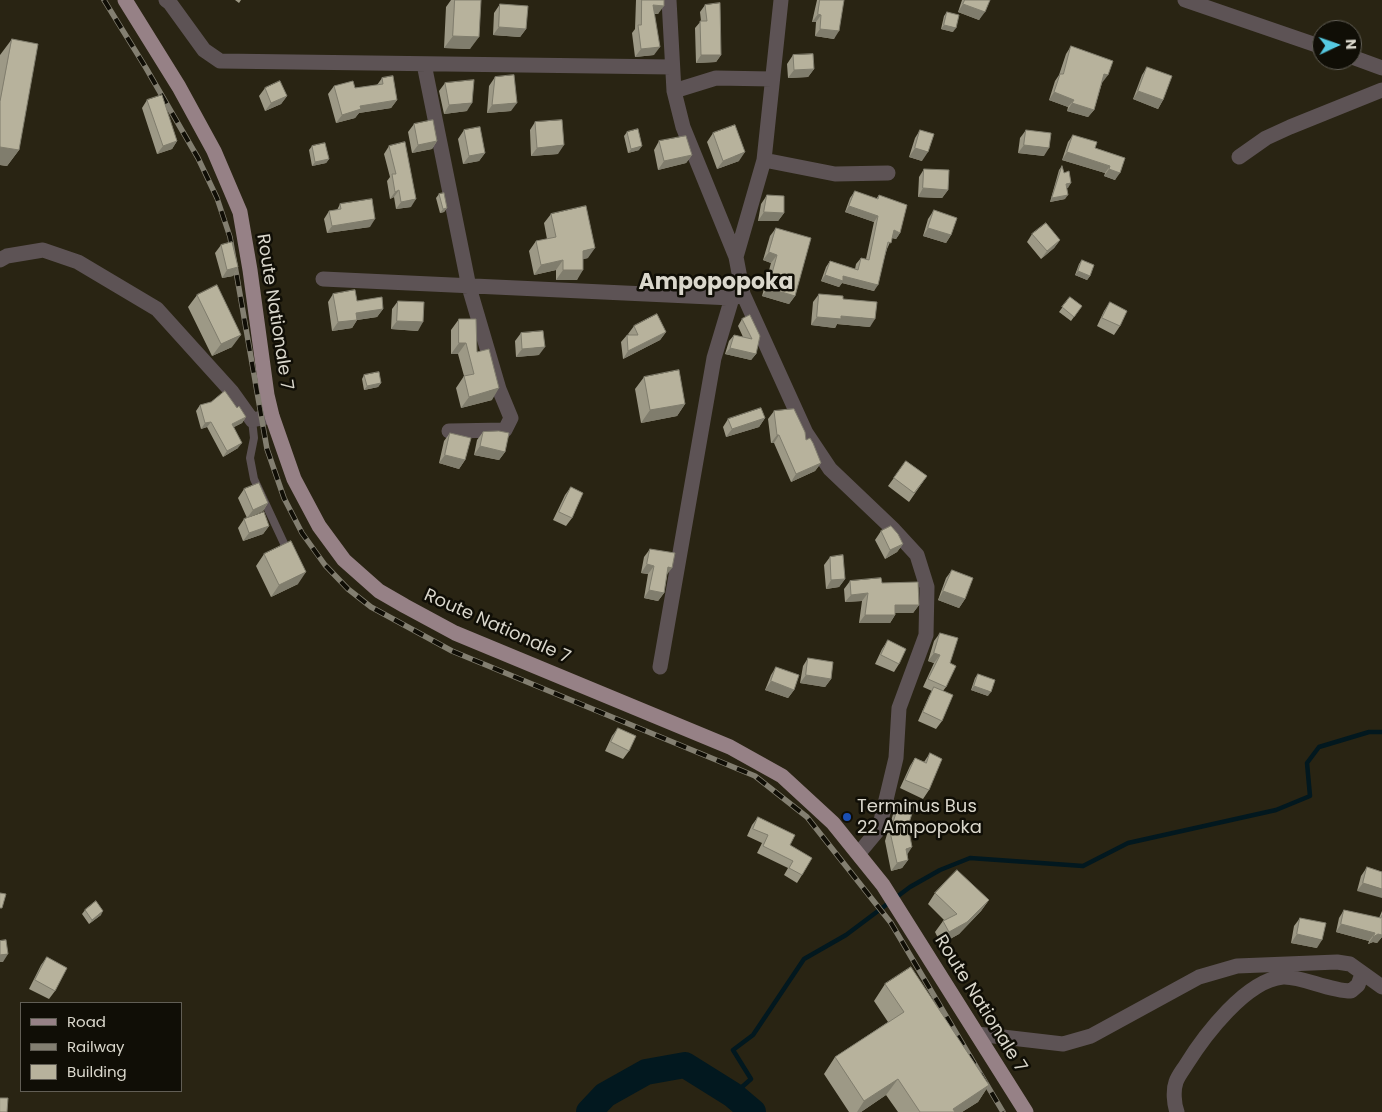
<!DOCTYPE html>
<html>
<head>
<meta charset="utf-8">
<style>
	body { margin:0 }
	#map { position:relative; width:1382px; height:1112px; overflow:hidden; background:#292413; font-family:Poppins,sans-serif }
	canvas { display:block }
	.legend { position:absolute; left:20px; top:1002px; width:162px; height:90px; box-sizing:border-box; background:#100e06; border:1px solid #615e55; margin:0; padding:6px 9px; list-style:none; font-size:15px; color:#dad7cc }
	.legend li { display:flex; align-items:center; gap:10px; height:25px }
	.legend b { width:25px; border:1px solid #615e55 }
	.north { position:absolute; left:1312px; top:20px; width:50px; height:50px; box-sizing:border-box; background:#100e06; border:1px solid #615e55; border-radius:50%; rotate:87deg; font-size:14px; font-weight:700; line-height:20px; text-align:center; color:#dad7cc }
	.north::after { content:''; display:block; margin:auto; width:18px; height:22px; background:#56c9e1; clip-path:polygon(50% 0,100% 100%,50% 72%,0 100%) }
</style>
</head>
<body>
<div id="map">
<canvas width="1382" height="1112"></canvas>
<ul class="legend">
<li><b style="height:6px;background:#968186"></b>Road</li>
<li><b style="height:6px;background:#837f71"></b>Railway</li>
<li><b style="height:14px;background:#b7b29c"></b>Building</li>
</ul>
<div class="north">N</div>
</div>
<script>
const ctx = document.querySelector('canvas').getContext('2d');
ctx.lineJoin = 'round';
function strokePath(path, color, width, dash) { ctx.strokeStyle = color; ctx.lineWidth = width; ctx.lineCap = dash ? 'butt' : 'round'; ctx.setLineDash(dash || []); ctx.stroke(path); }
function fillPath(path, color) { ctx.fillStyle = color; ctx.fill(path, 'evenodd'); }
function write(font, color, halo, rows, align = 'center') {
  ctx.font = font + ' Poppins,sans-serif'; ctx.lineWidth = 5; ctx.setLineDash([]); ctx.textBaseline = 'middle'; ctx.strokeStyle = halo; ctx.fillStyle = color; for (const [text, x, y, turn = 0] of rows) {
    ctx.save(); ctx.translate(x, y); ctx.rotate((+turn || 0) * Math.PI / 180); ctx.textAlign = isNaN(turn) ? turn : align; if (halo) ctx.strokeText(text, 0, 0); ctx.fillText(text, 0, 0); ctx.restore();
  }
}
strokePath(new Path2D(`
	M733 1095 751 1079 733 1050 753 1035 804 959 846 935 910 887 940 870 970 858 1083 866 1128 843 1276 810 1310 796 1307 763 1319 747 1369 732H1382`), '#02181f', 4.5);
strokePath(new Path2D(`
	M589 1112 605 1095 646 1072 685 1065 733 1095 753 1112`), '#02181f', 26);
strokePath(new Path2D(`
	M252 420 254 438 250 458 254 479 288 552`), '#5d5355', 8);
strokePath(new Path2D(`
	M166 0 170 3 204 50 220 61 672 67
	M669 0 674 91 683 127 736 257 743 294 806 433 830 469 894 530 917 555 927 587 926 635 899 708 896 758 879 829 859 853
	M1185 0 1322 47
	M1352 57 1382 68
	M424 64 469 287 499 389 511 418 505 430 449 431
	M674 91 716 78 772 79
	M1239 157 1266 138 1290 127 1382 90
	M764 160 835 174 888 173
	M736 257 764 160 781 0
	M0 260 7 256 43 250 78 262 157 309 232 392 252 420 272 416
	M323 279 732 298
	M660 667 714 358 732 298 740 296
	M977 1034 1063 1044 1091 1036 1199 977 1237 966 1337 962 1350 964 1382 987
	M1177 1112C1174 1104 1173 1090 1176 1082 1178 1076 1183 1070 1186 1065 1204 1036 1246 980 1283 977 1302 976 1328 991 1351 991L1358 985 1362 974`), '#5d5355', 15);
strokePath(new Path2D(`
	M125 0 179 87 214 151 240 212 250 270 267 395 272 416 294 479 319 526 344 560 379 591 405 606 455 633 730 747 782 776 833 823 883 885 1026 1112`), '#968186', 15);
const rail = new Path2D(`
	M104 0 146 68 198 158 217 198 230 237 267 449 284 498 302 533 325 565 348 589 371 607 452 651 755 776 807 817 891 923 1003 1112`);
strokePath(rail, '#837f71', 5.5);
strokePath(rail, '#100e06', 4, [11]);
fillPath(new Path2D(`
	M235 0H241L239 3Z
	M451 0H481L470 49 444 48 446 7Z
	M636 0H664L658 14H655L654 55 635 57 632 33 635 29Z
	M817 0H844L834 39 815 36 816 22H812Z
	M962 0H990L979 20 958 12Z
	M500 4 526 29 520 37 493 35 494 13Z
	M705 5 721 55 716 62 696 63 695 28 701 21 700 12Z
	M947 12 953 32 941 29 944 16Z
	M12 39 19 150 7 166 0 165V55Z
	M1071 46 1102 83 1094 110 1088 117 1067 111 1068 107 1049 100 1055 81 1059 75 1066 54Z
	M793 55 814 69 808 77 788 78 787 64Z
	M1147 67 1163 100 1158 109 1133 99 1142 75Z
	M495 77 511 111 487 113 489 86Z
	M382 78 397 100 391 108 359 113 355 118 336 123 328 94 334 86 355 88 377 85Z
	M445 83 467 111 444 114 439 91Z
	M265 88 287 96 281 104 265 111 259 96Z
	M147 100 177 141 172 149 157 154 142 108Z
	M535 122 558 154 531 156 530 130Z
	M414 124 437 141 432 149 412 153 408 132Z
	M464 130 485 153 479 161 463 164 458 139Z
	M920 130 922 161 909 157 915 138Z
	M1026 130 1044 156 1018 153 1020 138Z
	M627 132 639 150 628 153 624 136Z
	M713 133 739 161 717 169 707 142Z
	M1073 135 1095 148 1125 158 1115 180 1104 176 1105 173 1062 160 1068 142Z
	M659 141 692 155 686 163 658 170 654 150Z
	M312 146 329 159 326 163 312 166 309 150Z
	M389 146 411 207 396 209 394 197 390 199 387 181 390 177 384 154Z
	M1062 166 1068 188H1067L1065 199 1050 202 1059 170Z
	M924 169 948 190 942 198 918 197 919 177Z
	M855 191 876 199 879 195 900 233 896 239 892 238 887 249 874 291 842 283 839 287 821 281 826 267 830 261 855 269 856 264 861 258 866 259 874 222 845 212 850 198Z
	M439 194 447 208 444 212 440 213 436 198Z
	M767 195 784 213 778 221H758L761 204Z
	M340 204 370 227 327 233 324 219 329 211 337 210Z
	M934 210 951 235 946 243 923 236 928 219Z
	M551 214 588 258 583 259 577 280H556V270L534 275 529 251 536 241 547 239 544 223Z
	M776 228 795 296 789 304 762 296 771 263 763 260 770 236Z
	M1032 234 1060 240 1054 248 1041 259 1027 242Z
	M221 245 238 267 233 276 222 278 215 253Z
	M1082 260 1090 276 1087 280 1075 275 1079 264Z
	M333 294 357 301 383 309 377 317 357 320 352 328 332 331 328 302Z
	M819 294 843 299 870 327 837 324 835 328 811 325 813 302Z
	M197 295 232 347 212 356 188 307Z
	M1070 297 1082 306 1071 321 1059 312Z
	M398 301 418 331 391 329 392 309Z
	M1110 302 1120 326 1114 335 1097 326 1104 311Z
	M750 315 756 354 751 360 725 354 729 341 734 335 743 337 738 326 742 319Z
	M459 319 477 352 492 400 461 408 456 388 464 376 458 354H451V330Z
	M634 326 666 332 660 340 623 359 621 342 627 335H629L628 334Z
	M521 333 539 355 516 357 515 341Z
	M364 375 381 383 378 387 364 390 362 379Z
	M644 377 685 404 677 416 641 423 635 389Z
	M200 405 237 408 246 417 242 423 234 427 238 448 223 457 207 427 201 429 196 411Z
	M774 411 806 440 821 463 815 471 791 482 774 443H771L768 419Z
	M765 418 759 427 726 437 723 427 728 419Z
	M483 432 505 452 499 460 474 455 477 440Z
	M450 433 465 460 459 469 439 463 444 441Z
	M906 461 927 476 909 502 888 486Z
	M571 487 572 518 566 526 553 520 565 495Z
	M244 489 268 503 263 511 247 518 238 498Z
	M244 519 269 526 263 534 243 541 238 528Z
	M881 531 903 544 897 552 885 559 875 540Z
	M650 549 667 575 664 593 658 601 644 598 648 574 641 573 644 557Z
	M264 554 298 584 271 597 256 566Z
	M830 557 845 579 839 587 826 589 824 565Z
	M952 570 965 599 959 608 938 600 946 578Z
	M850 581 882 583 919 605 913 613H895V615L890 623H859L862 601 845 602 844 589Z
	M940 633 950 663 946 687 943 691 942 721 936 729 918 721 929 696 932 691 923 687 934 663 928 661 934 641Z
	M888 640 899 664 894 672 875 664 882 649Z
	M808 658 831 679 825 687 800 683 803 666Z
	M776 667 794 690 788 698 765 690 771 675Z
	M978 674 988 696 971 690 975 678Z
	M618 728 629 751 623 759 605 751 612 736Z
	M930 753 929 790 923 799 900 788 910 766 915 758 924 762Z
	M900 802 908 860 902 868 891 871 885 841 894 811Z
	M758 817 790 845 802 875 797 883 784 875 788 868 757 853 762 843 747 836 752 825Z
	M1367 867 1382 872 1357 891 1361 876Z
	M935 893 989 900 981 911 959 934 941 944 935 932 943 921 944 920 928 904Z
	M85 910 101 915 89 924 82 914Z
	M1344 910 1379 918 1382 911V937L1377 943 1373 942 1368 944 1369 941 1336 932 1339 918Z
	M1300 918 1317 948 1291 943 1294 926Z
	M47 957 55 991 49 999 29 989 41 965Z
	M885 984 989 1085 978 1102 962 1112H898L886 1095 861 1112H849L824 1074 835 1057 888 1022 874 1001Z`), '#9d9986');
fillPath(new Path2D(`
	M963 4 985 12 979 20 958 12Z
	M653 5 664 6 658 14 648 13Z
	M818 14 821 15 816 22H812Z
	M944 25 956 28 953 32 941 29Z
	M499 27 526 29 520 37 493 35Z
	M820 29 839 31 834 39 815 36Z
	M453 36 479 37 470 49 444 48Z
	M660 47 654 55 635 57 641 49Z
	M701 55H721L716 62 696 63Z
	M814 69 808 77 788 78 794 70Z
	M1104 74 1108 75 1102 83 1099 82Z
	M1138 91 1163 100 1158 109 1133 99Z
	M1054 92 1074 100 1068 107 1049 100Z
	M287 96 281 104 265 111 271 103Z
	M397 100 391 108 359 113 355 118 336 123 342 115 360 106Z
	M472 103 467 111 444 114 449 105Z
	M517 103 511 111 487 113 492 105Z
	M1072 103 1094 110 1088 117 1067 111Z
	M177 141 172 149 157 154 163 146Z
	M437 141 432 149 412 153 418 145Z
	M564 145 558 154 531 156 537 148Z
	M1024 145 1049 148 1044 156 1018 153Z
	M642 146 639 150 628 153 631 149Z
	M0 147 19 150 7 166 0 165Z
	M915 148 928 152 922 161 909 157Z
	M745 152 739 161 717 169 723 161Z
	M1067 152 1110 166 1105 173 1062 160Z
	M485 153 479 161 463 164 469 156Z
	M692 155 686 163 658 170 664 161Z
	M329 159 326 163 312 166 315 162Z
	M1109 169 1120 173 1115 180 1104 176Z
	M1071 183 1068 188H1063L1066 184Z
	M923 188 948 190 942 198 918 197Z
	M399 190 394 197 390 199 395 192Z
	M1068 195 1065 199 1050 202 1052 198Z
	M416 199 411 207 396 209 401 202Z
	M849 206 878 216 874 222 845 212Z
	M447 208 444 212 440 213 443 209Z
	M764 212 784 213 778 221H758Z
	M375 219 370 227 327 233 332 226Z
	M928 228 951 235 946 243 923 236Z
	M894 230 900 233 896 239 889 237Z
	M1060 240 1054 248 1041 259 1047 251Z
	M595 248 588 258 576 261 583 251Z
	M769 252 777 255 771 263 763 260Z
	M563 260 556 270 534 275 541 265Z
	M238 267 233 276 222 278 227 270Z
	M563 270H583L577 280H556Z
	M1078 271 1090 276 1087 280 1075 275Z
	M825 275 843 276 878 285 874 291 842 283 839 287 821 281Z
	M768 288 795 296 789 304 762 296Z
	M383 309 377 317 357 320 352 328 332 331 338 322 356 313Z
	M841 316 875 319 870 327 837 324 835 328 811 325 817 317Z
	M397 321 423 322 418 331 391 329Z
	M666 332 660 340 623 359 628 351Z
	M241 335 232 347 212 356 221 344Z
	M459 343H466L458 354H451Z
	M545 347 539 355 516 357 522 349Z
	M730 348 756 354 751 360 725 354Z
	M381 383 378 387 364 390 367 386Z
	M499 388 492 400 461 408 469 397Z
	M685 404 677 416 641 423 650 410Z
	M246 417 242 423 228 430 232 424Z
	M765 418 759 427 726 437 732 429Z
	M211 422 207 427 201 429 205 423Z
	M777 435H779L774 443H771Z
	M242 443 238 448 223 457 227 451Z
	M480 446 505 452 499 460 474 455Z
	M445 455 465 460 459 469 439 463Z
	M821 463 815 471 791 482 796 474Z
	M268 503 263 511 247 518 253 510Z
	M269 526 263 534 243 541 249 533Z
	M903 544 897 552 885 559 890 550Z
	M647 564 654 566 648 574 641 573Z
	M668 567 672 568 666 576Z
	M306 572 298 584 271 597 279 585Z
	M845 579 839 587 826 589 831 580Z
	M649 590 664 593 658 601 644 598Z
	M943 591 965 599 959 608 938 600Z
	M868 593 862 601 845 602 851 595Z
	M895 605H919L913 613H890Z
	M865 615H895L890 623H859Z
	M934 653 940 655 934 663 928 661Z
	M806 675 831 679 825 687 800 683Z
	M771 681 794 690 788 698 765 690Z
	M974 686 991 692 988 696 971 690Z
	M912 847 907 855 906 849Z
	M908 860 902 868 891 871 897 863Z
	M1363 883 1382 889V898L1357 891Z
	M989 900 981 911 959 934 941 944 949 932Z
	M103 911 101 915 89 924 92 920Z
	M1341 924 1375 933 1369 941 1336 932Z
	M1297 934 1322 940 1317 948 1291 943Z
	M1378 934H1382V937L1377 943 1373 942 1368 944 1373 937Z
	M8 954 3 962H0V955Z
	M898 1079 886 1095 861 1112H857L864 1101Z
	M989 1085 978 1102 962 1112H951L953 1109Z`), '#807d6d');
const building = new Path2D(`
	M455 0H481L479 37 453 36Z
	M642 0H664V6L653 5 660 47 641 49 638 25H641Z
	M820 0H844L839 31 820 29 821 15 818 14Z
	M965 0H990L985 12 963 4Z
	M720 3 721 55H701L700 21H707L705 5Z
	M500 4 528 6 526 29 499 27Z
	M947 12 959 15 956 28 944 25Z
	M12 39 38 44 19 150 0 147V102Z
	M1071 46 1113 61 1108 75 1104 74 1094 110 1072 103 1074 100 1054 92 1060 74H1063Z
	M813 54 814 69 794 70 793 55Z
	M1147 67 1172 76 1163 100 1138 91Z
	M514 75 517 103 492 105 495 77Z
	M393 76 397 100 360 106 361 109 342 115 334 86 353 81 355 88 383 84 382 78Z
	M474 80 472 103 449 105 445 83Z
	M280 81 287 96 271 103 265 88Z
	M162 95 177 141 163 146 147 100Z
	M433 120 437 141 418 145 414 124Z
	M562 120 564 145 537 148 535 122Z
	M735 125 745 152 723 161 713 133Z
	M480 127 485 153 469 156 464 130Z
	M638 129 642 146 631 149 627 132Z
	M920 130 934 134 928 152 915 148Z
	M1026 130 1051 133 1049 148 1024 145Z
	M1073 135 1097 142 1095 148 1125 158 1120 173 1109 169 1110 166 1067 152Z
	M686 136 692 155 664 161 659 141Z
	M405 142 416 199 401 202 399 190 395 192 392 174H396L389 146Z
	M325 143 329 159 315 162 312 146Z
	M1062 166 1064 173 1069 171 1071 183 1066 184 1068 195 1052 198Z
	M924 169 949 170 948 190 923 188Z
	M855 191 878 199 879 195 907 205 900 233 894 230 891 243 888 242 878 285 843 276V281L825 275 830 261 858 270 861 258 869 260 878 216 849 206Z
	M444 193 447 208 443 209 439 194Z
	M767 195 784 196V213L764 212Z
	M372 199 375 219 332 226 329 211 341 209 340 204Z
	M586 206 595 248 583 251V270H563V260L541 265 536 241 556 237 551 214Z
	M934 210 957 218 951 235 928 228Z
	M1046 223 1060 240 1047 251 1032 234Z
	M776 228 811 238 795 296 768 288 777 255 769 252Z
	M232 242 238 267 227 270 221 245Z
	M1082 260 1094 265 1090 276 1078 271Z
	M217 285 241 335 221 344 197 295Z
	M355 290 357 301 382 297 383 309 356 313 357 320 338 322 333 294Z
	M819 294 843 296V299L877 302 875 319 841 316V319L817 317Z
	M1070 297 1082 306 1074 317 1062 307Z
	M398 301 424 302 423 322 397 321Z
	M1110 302 1127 311 1120 326 1102 318Z
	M657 314 666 332 628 351 627 335H638L634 326Z
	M750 315 760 336 756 354 730 348 734 335 752 339 742 319Z
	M459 319H476L477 352 489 349 499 388 469 397 464 376 474 374 466 343H459Z
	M543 331 545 347 522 349 521 333Z
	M679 370 685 404 650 410 644 377Z
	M379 372 381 383 367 386 364 375Z
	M225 391 237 408 239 406 246 417 232 424 242 443 227 451 211 422 205 423 200 405 211 402Z
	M761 408 765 418 732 429 728 419Z
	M794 409 805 432 806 440 810 438 813 443 821 463 796 474 779 435H777L774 411Z
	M499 431 509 433 505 452 480 446 483 432Z
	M450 433 471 438 465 460 445 455Z
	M906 461 927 476 914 493 894 478Z
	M259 483 268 503 253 510 244 489Z
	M571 487 583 493 572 518 559 512Z
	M264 512 269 526 249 533 244 519Z
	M891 526 898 534 903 544 890 550 881 531Z
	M291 541 306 572 279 585 264 554Z
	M650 549 675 553 672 568 668 567 664 593 649 590 654 566 647 564Z
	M843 555 845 579 831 580 830 557Z
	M952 570 973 578 965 599 943 591Z
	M881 578 882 583 918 582 919 605H895V615H865L868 593 851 595 850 581Z
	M940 633 958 638 950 663 956 666 946 687 928 679 940 655 934 653Z
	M888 640 906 649 899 664 881 655Z
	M808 658 833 662 831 679 806 675Z
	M776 667 799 675 794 690 771 681Z
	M978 674 995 680 991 692 974 686Z
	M934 687 953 695 942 721 923 712Z
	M618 728 636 736 629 751 611 742Z
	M930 753 942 759 929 790 905 780 915 758 926 763Z
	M900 802 914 807 908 826 912 847 906 849 908 860 897 863 890 832Z
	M758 817 795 835 790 845 812 858 802 875 789 868 793 861 763 846 768 835 753 829Z
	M1367 867 1382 872V889L1363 883Z
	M957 870 989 900 967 922 949 932 943 921 957 914 935 893Z
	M0 893 6 894 2 908H0Z
	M96 901 103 911 92 920 85 910Z
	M1344 910 1381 918 1382 915V935L1378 934 1373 937 1375 933 1341 924Z
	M1300 918 1326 923 1322 940 1297 934Z
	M6 940 8 954 0 955V941Z
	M47 957 67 968 55 991 35 980Z
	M911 967 989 1085 953 1109 955 1112H920L898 1079 864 1101 835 1057 904 1012 885 984Z
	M0 1098H8L7 1112H0Z`);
fillPath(building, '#b7b29c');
strokePath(building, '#807d6d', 1);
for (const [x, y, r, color] of [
	[847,817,5,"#1a4fb4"]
]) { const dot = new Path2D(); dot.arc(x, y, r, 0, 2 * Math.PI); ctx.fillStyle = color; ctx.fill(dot); strokePath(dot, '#100e06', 2); }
write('18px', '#dad7cc', '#100e06', [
	["Route Nationale 7",274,312,81],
	["Route Nationale 7",497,627,24],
	["Route Nationale 7",980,1004,58]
]);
write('18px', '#dad7cc', '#100e06', [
	["Terminus Bus",857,807],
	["22 Ampopoka",857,828]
], 'left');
write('bold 22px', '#dad7cc', '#100e06', [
	["Ampopopoka",716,283]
]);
</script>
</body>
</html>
